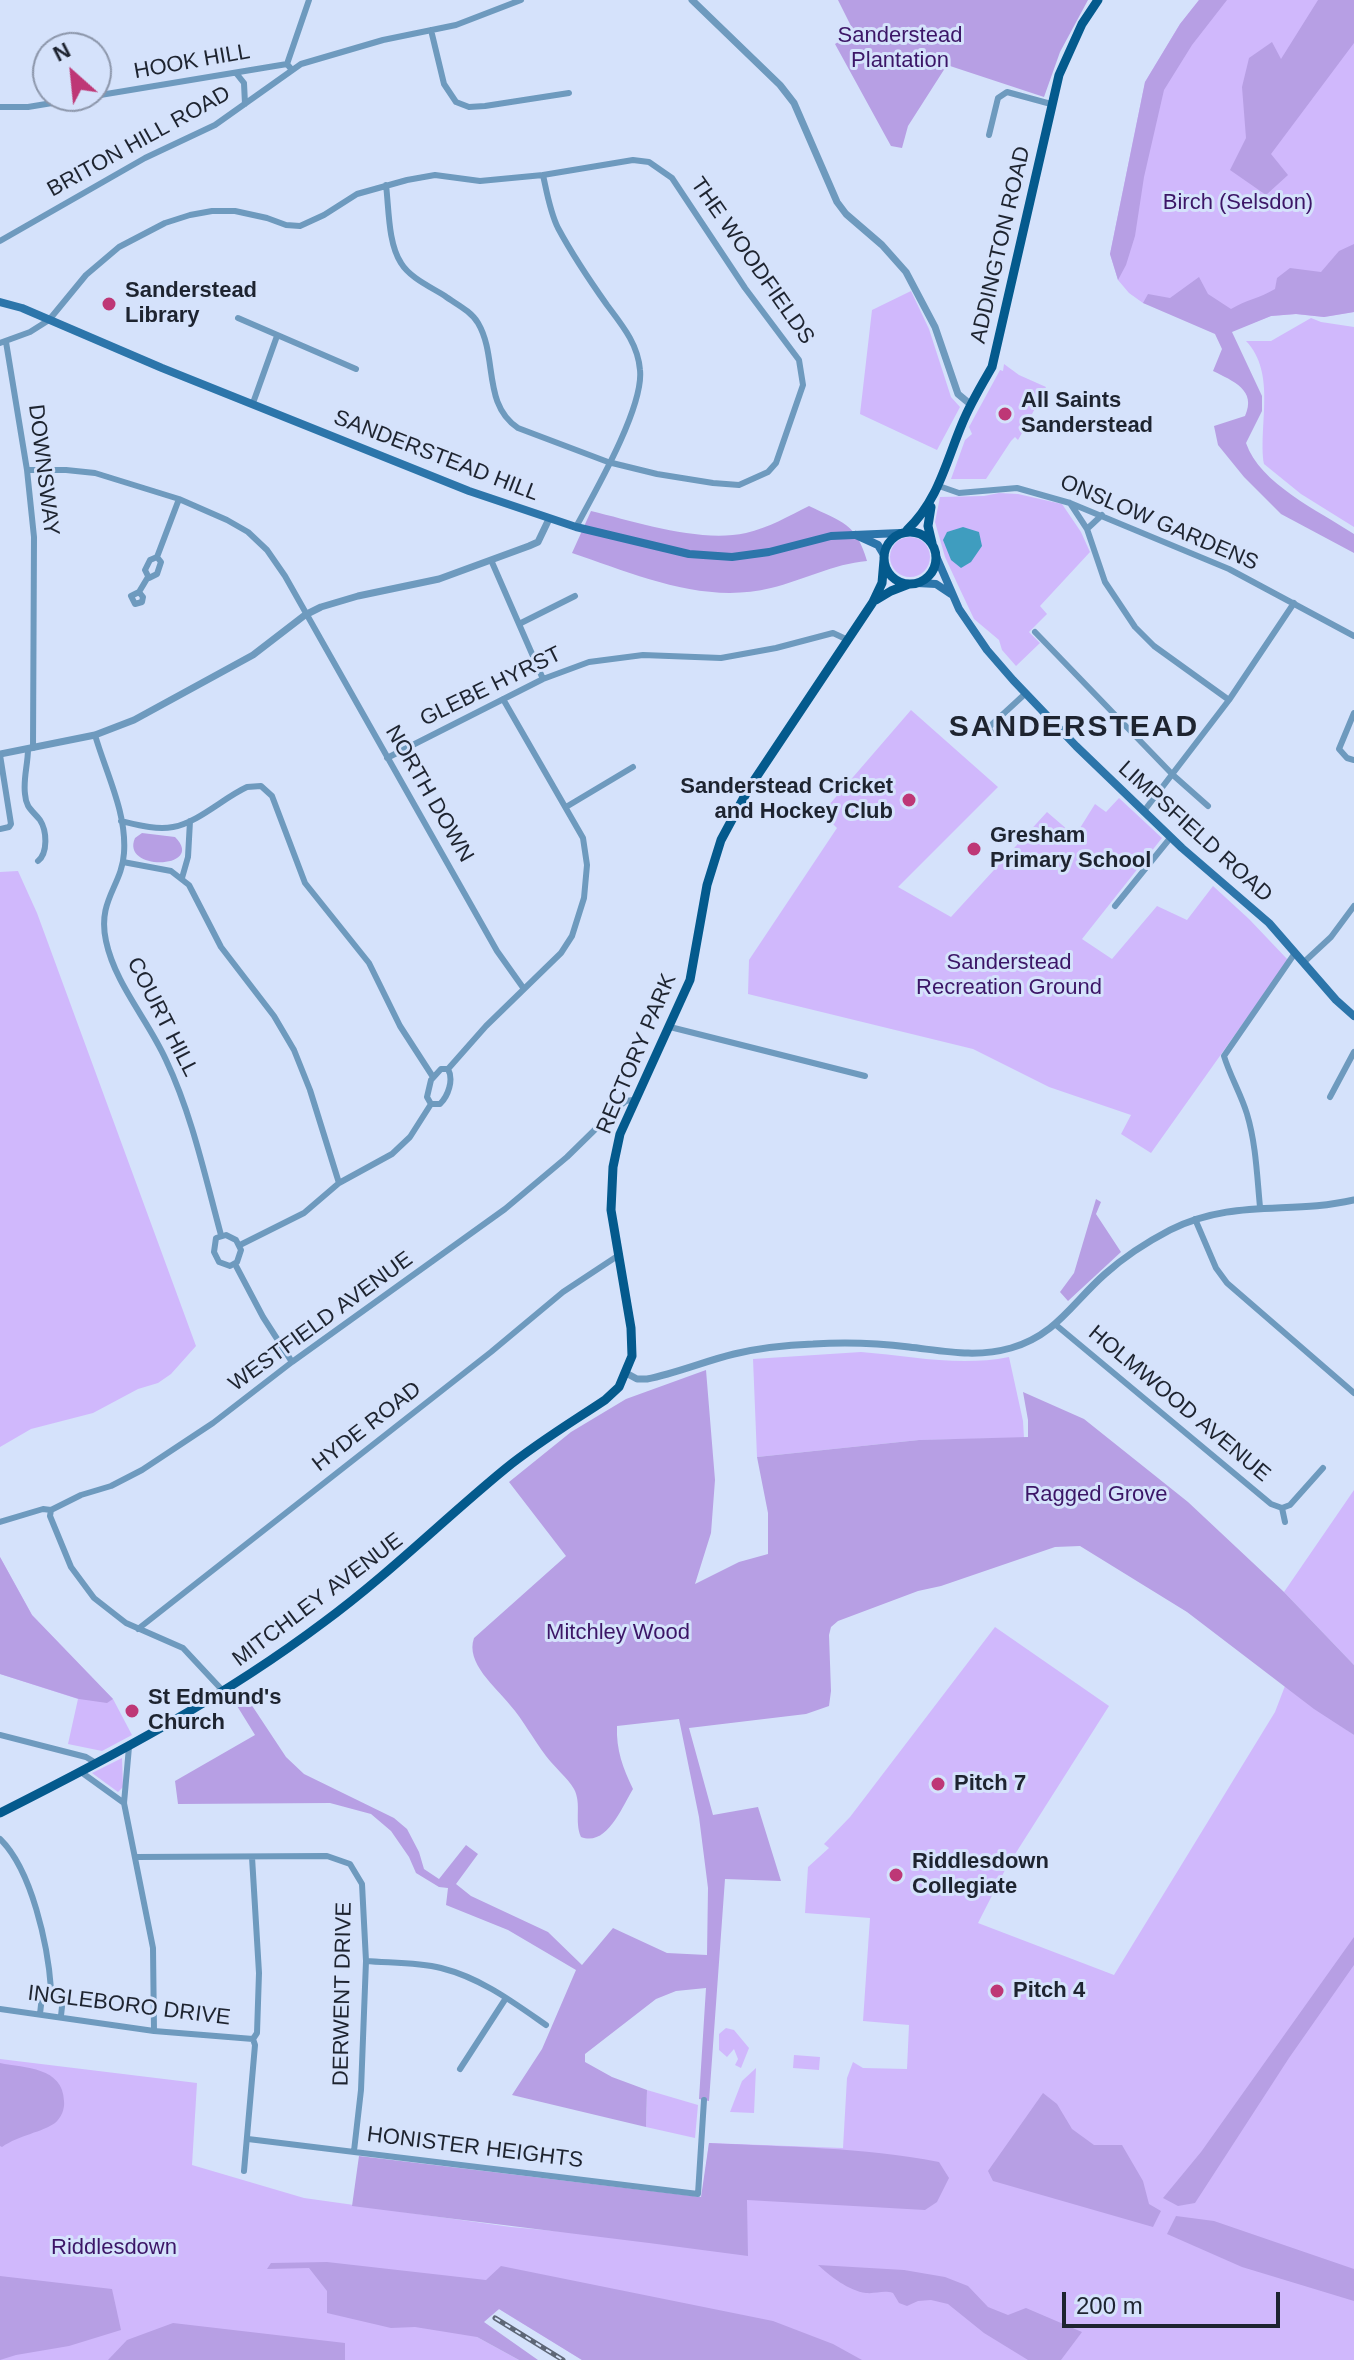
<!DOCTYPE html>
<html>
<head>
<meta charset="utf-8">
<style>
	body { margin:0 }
	#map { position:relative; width:1354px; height:2360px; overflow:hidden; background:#d5e2fb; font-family:Helvetica,sans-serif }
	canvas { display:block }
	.north { position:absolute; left:32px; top:32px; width:80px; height:80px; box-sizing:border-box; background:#d5e2fb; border:2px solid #8c96aa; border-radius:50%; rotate:333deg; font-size:22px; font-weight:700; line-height:32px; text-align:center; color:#1e2430 }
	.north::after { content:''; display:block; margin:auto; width:28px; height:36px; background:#be3776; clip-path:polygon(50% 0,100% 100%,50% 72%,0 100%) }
	.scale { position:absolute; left:1062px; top:2292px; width:218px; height:36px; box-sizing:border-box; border:4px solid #1e2430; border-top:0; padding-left:10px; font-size:24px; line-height:28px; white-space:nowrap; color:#1e2430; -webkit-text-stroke:6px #d5e2fb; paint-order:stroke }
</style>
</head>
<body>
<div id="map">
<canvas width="1354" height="2360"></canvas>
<div class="north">N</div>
<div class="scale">200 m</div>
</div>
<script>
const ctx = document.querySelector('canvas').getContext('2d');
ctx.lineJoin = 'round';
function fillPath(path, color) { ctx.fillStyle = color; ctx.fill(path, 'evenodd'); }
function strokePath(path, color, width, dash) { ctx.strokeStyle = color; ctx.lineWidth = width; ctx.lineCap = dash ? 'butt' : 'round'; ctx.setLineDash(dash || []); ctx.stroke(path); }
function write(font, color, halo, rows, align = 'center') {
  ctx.font = font + ' Helvetica,sans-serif'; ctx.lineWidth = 6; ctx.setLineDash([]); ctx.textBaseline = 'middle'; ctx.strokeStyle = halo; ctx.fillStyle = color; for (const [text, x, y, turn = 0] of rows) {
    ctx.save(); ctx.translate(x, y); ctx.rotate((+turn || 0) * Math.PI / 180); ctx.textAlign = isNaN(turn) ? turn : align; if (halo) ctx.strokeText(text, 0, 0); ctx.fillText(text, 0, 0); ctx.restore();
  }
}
fillPath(new Path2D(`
	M1199 0H1354V312L1324 317 1296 314 1271 316 1232 331 1143 303 1129 293 1118 280 1110 254 1145 82 1180 24Z
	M911 291 929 329 951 397 960 407 937 450 860 414 872 310Z
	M1311 318 1321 322 1354 327V527L1301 494 1264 464C1258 426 1277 373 1246 341H1271Z
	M1004 364 1019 375 1046 387C1036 405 1029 422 1018 440L1015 437 1011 441 986 479H951L965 440 972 434 969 427 1000 370 1003 371Z
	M999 493 1018 494 1062 504 1081 532 1090 552 1040 606 1047 614 1029 632 1040 643 1016 666 1002 650 999 640 974 619 957 583 945 557 935 522 940 497 984 496Z
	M890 557a20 20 0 1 1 40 0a20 20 0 1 1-40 0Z
	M911 710 998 787 898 887 951 917 1047 812 1075 836 1095 804 1106 812 1119 798 1162 838 1082 939 1112 959 1157 906 1187 920 1213 886 1249 919 1288 960 1151 1153 1121 1134 1131 1115 1049 1087 973 1049 748 994 749 960 837 828 822 813Z
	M18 871 37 913 196 1346 171 1374 158 1383 138 1389 93 1413 31 1429 0 1447V872Z
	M861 1352C911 1356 959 1367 1009 1357L1023 1421 1024 1438 919 1440 757 1457 753 1359Z
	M1354 1490V1665L1284 1592Z
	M0 1557 32 1615 113 1699 132 1735 102 1751 68 1744 78 1699 0 1674Z
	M995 1627 1109 1706 1005 1870 978 1923 1114 1975 1275 1712 1285 1686 1354 1735V2360H582L499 2309 483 2321 477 2337 519 2360H0V2059L197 2083 192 2165 304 2198 511 2227 599 2235 702 2197 709 2143 843 2148 847 2078 853 2062 863 2068 907 2069 909 2025 863 2021 870 1918 805 1913 808 1867 829 1848 824 1844 850 1817Z
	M122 1758 123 1787 118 1792 92 1773Z
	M726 2028 734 2030 749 2048 741 2068 735 2065 738 2059 734 2049 727 2057 719 2050V2034Z
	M794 2055 820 2057 819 2070 793 2068Z
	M756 2068 754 2113 730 2112 742 2081Z
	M647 2090 698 2105 695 2138 646 2127Z`), '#d0b8fc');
fillPath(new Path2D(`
	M838 0H1088L1060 52 1044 97 947 65 908 126 902 148 891 146 886 137 835 44 854 32Z
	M1199 0H1227L1192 45 1164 90 1144 177 1135 236 1126 265 1118 280 1110 254 1145 82 1180 24Z
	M1318 0H1354V43L1271 154 1288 175 1266 195 1230 170 1246 138 1242 87 1249 58 1272 42 1281 59Z
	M1354 244V312L1324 317 1296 314 1271 316 1232 332 1262 396V411L1246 443C1260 484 1319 511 1354 534V553L1281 514 1244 477 1218 445 1214 426 1245 416C1257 390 1233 381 1213 371L1222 349 1215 334 1143 303 1148 294 1170 298 1199 277 1208 294 1231 309C1246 300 1260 298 1275 289L1277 278 1290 268 1321 272 1339 251Z
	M809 506C842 522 856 523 867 561 833 564 804 580 771 588 703 605 635 574 572 553L591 511C637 522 699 543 746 533 768 528 789 516 809 506Z
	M142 833 175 837C207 869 120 872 135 838Z
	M1096 1199 1101 1202 1096 1214 1121 1252 1068 1301 1060 1292 1074 1273Z
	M706 1370 715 1480 711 1533 695 1584 739 1562 768 1554V1513L757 1457 919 1440 1028 1437V1420L1023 1392 1084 1419 1188 1502 1284 1592 1354 1665V1735L1314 1709 1187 1612 1080 1546 1055 1547 941 1586 918 1591 838 1621 831 1627 829 1635 831 1691 829 1706 806 1714 689 1728 713 1815 758 1807 781 1881 725 1879 709 2101 699 2099 706 1988 676 1991 656 1999 585 2054V2062L612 2077 647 2090 646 2127 512 2095 542 2049 576 1970 508 1930 446 1905 448 1888 439 1887 416 1873 409 1857 391 1831 371 1814 330 1803 178 1804 175 1781 255 1735 234 1701 245 1695 286 1757 304 1774 394 1818 407 1829 419 1852 424 1869 439 1879 466 1845 478 1854 456 1884 471 1896 548 1932 582 1965 613 1928 667 1953 707 1955 708 1888 699 1817 679 1719 617 1726C616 1750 623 1768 633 1789 622 1807 607 1847 581 1837 574 1821 582 1804 574 1789 567 1777 554 1767 546 1756 533 1739 524 1721 510 1705 496 1687 465 1663 474 1638L566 1556 509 1482 571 1432 626 1399Z
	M0 1557 32 1615 113 1699 107 1703 79 1699 0 1674Z
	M1354 1937V1965L1289 2058 1195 2203 1178 2206 1163 2198 1201 2152Z
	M0 2063C25 2068 63 2067 64 2101 65 2109 61 2118 55 2123 43 2132 19 2135 2 2147L0 2146Z
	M1043 2093 1057 2104 1072 2129 1094 2145H1122L1143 2181 1149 2204 1161 2211 1153 2227 993 2181 988 2171Z
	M709 2143C787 2147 861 2147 939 2162L949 2178 937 2202 925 2210 747 2200 748 2256C616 2238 484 2223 352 2206L359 2156 701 2197Z
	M1176 2216 1214 2221 1354 2269V2301L1242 2267 1167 2234Z
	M327 2262 486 2280 501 2266 773 2321 833 2344 862 2360H582L499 2309 484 2322 538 2360H519L477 2337 415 2327 391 2328 327 2313V2291L309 2268 267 2269 271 2263Z
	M818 2265 904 2270 945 2277 968 2286 988 2307 1008 2315 1026 2308 1082 2332 1061 2360H1028L984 2333 948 2304 931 2300 918 2301 907 2306 899 2303 893 2293C883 2290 876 2294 866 2293 849 2291 830 2276 818 2265Z
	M0 2276 112 2289 121 2330 69 2346 16 2355 0 2360Z
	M173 2323 345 2343V2360H108L127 2340Z`), '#b79fe4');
fillPath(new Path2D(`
	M963 527 979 532 982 546 971 562 961 568 951 560 943 540 947 532Z`), '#3f9dbf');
strokePath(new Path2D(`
	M431 30 444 84 456 102 469 107 485 106 569 93
	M287 64 309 0
	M236 73 244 83 245 104
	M0 107H28L287 64 292 70
	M989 135 998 98 1007 92 1051 104
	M543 175C547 193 550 212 558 228 572 254 590 281 607 305 622 325 638 344 640 370 644 407 595 492 576 527
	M0 241 145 158 215 125 301 64 383 40 456 25 521 0
	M238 318 356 369
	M6 342 27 470 34 537 33 748
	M0 343 30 332 49 320 86 275 119 247 165 223 190 215 212 211H235L267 218 286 225 300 226 324 215 357 194 407 180 435 175 480 181 543 175 633 160 649 162 672 178 745 288 799 360 803 385 776 463 768 472 739 485 713 483 657 474 608 462 518 428C482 404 498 357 478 323 471 311 456 304 445 296 431 287 410 278 401 263 388 243 389 209 386 185
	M253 403 277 336
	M27 470H66L95 473 179 499 227 520 248 532 267 550 285 576 497 951 524 989
	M939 486 959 493 1017 488 1070 503 1229 569 1354 636
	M1070 503 1087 529 1105 582 1135 627 1154 646 1229 700
	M1087 529 1102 515
	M157 557 161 562 157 574 149 578 145 570 150 560 157 557 179 499
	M491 560 543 679
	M139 592 131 596 135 604 142 602 143 597 139 592 148 577
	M519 624 575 596
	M1035 632 1173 775 1208 806
	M1354 713 1339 749 1347 758 1354 760
	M983 722 994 735
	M988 728 1026 693
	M95 735C106 773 127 813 124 853 122 886 97 900 106 941 115 984 148 1020 166 1060 192 1115 205 1176 221 1235
	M28 749C28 764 23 779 25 794 26 808 32 810 40 820 47 831 48 853 38 861
	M0 755 11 824 9 827 0 829
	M387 758 543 679 589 662 643 655 721 658 776 648 833 633 848 640
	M566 807 633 767
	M1144 811 1229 700 1294 603
	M121 821C138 825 156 830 173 827 199 822 223 798 247 787L261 786 272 796 305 883 369 963 400 1026 433 1077
	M123 862 171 871 189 885 221 947 274 1016 294 1050 310 1090 339 1183
	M182 878 188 857 190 821
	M1115 906 1171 837
	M1303 963 1331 937 1354 906
	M670 1027 865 1076
	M448 1069C454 1080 448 1096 440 1104H431L427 1097 431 1080 441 1069H448L486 1026 561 953 572 936 584 898 587 865 583 838 503 699
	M1330 1097 1354 1052
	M1260 1207C1257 1176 1256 1144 1247 1114 1241 1094 1230 1076 1224 1056L1295 953
	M1195 1219 1216 1268 1227 1283 1354 1393
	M226 1235 236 1240 241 1250 237 1262 230 1266 219 1262 214 1252 216 1238Z
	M240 1245 304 1213 339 1183 392 1154 410 1137 431 1104
	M235 1264 263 1317 292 1362
	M1056 1325 1271 1504 1282 1508 1290 1505 1323 1468
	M1282 1508 1285 1522
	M51 1510 50 1516 71 1567 94 1598 126 1623 183 1648 224 1692
	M0 1522 43 1509 51 1510 81 1495 111 1486 142 1470 213 1423 292 1362 505 1209 567 1157 615 1110 626 1101 633 1100
	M138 1629 491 1352 563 1292 619 1255
	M0 1735 86 1757 96 1763
	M129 1747 124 1803 153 1948 154 2031
	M81 1772 124 1803
	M0 1839C32 1870 48 1946 51 1989
	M136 1857 327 1856 350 1864 362 1884 366 1961 361 2090 354 2151
	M366 1961C390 1963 417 1962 441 1968 481 1978 513 2002 546 2025
	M51 1989 63 1997 61 2016
	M0 2009 154 2031 253 2039
	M40 2014 42 1996 51 1989
	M460 2069 506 1998
	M248 2139 698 2194 704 2100
	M244 2171 255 2045 253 2039 257 2033 259 1973 252 1857`), '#6e9abe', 6);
strokePath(new Path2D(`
	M692 0 780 85 794 103 837 202 846 214 882 245 906 272 935 327 958 394 970 404
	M0 754 95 735 134 720 253 655 305 615 321 607 358 596 439 579 529 546 538 542 549 519
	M626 1373 637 1379H647C677 1373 705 1361 734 1354 759 1348 787 1345 813 1344 845 1342 877 1343 909 1347 944 1351 976 1358 1011 1348 1056 1335 1072 1303 1105 1274 1124 1257 1147 1242 1170 1230 1234 1198 1290 1215 1354 1200`), '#6e9abe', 7);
strokePath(new Path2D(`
	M0 302 22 308 162 368 469 491 576 527 689 554 732 557 769 552 831 536 900 533
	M856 535 878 545 884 555
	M936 556 959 609 987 650 1013 680 1076 746 1182 848 1269 923 1336 1000 1354 1016
	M917 583 936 584 951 594`), '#2c75aa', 8);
strokePath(new Path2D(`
	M931 507 928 526 932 543
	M907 530C938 501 946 462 962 424 970 404 981 386 992 367L1059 75 1082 24 1098 0
	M884 558a26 26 0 1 1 52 0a26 26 0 1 1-52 0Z
	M876 600 891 591 909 584
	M0 1813C113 1756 223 1698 324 1622 388 1575 444 1519 505 1469 537 1443 572 1422 605 1400L619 1387 632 1356 631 1328 611 1210 613 1167 620 1134 690 980 707 885 721 840 749 788 873 602 882 583 884 560`), '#045a8d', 9);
const rail = new Path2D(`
	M495 2318 563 2360`);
strokePath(rail, '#5e6777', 5);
strokePath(rail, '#d5e2fb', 2, [6]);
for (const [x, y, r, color] of [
	[109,304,8,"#be3776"],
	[1005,414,8,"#be3776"],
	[909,800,8,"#be3776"],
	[974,849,8,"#be3776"],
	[132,1711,8,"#be3776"],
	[938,1784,8,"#be3776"],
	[896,1875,8,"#be3776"],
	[997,1991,8,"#be3776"]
]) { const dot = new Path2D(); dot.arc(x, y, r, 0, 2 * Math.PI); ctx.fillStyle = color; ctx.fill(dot); strokePath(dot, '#d5e2fb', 3); }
write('22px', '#3c1667', '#d5e2fb', [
	["Sanderstead",900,36],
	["Plantation",900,61],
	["Birch (Selsdon)",1238,203],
	["Sanderstead",1009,963],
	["Recreation Ground",1009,988],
	["Ragged Grove",1096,1495],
	["Mitchley Wood",618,1633],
	["Riddlesdown",114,2248]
]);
write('22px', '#1e2430', '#d5e2fb', [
	["HOOK HILL",192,62,-10],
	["BRITON HILL ROAD",139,142,-29],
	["ADDINGTON ROAD",1001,245,-77],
	["THE WOODFIELDS",752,261,55],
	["SANDERSTEAD HILL",436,456,21],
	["DOWNSWAY",43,470,83],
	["ONSLOW GARDENS",1159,523,23],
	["GLEBE HYRST",491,687,-26],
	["NORTH DOWN",429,794,60],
	["LIMPSFIELD ROAD",1195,832,42],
	["COURT HILL",162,1017,63],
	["RECTORY PARK",637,1054,-67],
	["WESTFIELD AVENUE",321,1322,-36],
	["HOLMWOOD AVENUE",1179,1404,40],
	["HYDE ROAD",367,1427,-38],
	["MITCHLEY AVENUE",318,1600,-37],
	["DERWENT DRIVE",343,1994,-89],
	["INGLEBORO DRIVE",129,2006,7],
	["HONISTER HEIGHTS",475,2148,7]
]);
write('bold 22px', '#1e2430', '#d5e2fb', [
	["Sanderstead",125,291],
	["Library",125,316],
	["All Saints",1021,401],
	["Sanderstead",1021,426],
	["Sanderstead Cricket",893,787,"right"],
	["and Hockey Club",893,812,"right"],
	["Gresham",990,836],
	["Primary School",990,861],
	["St Edmund's",148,1698],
	["Church",148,1723],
	["Pitch 7",954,1784],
	["Riddlesdown",912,1862],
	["Collegiate",912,1887],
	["Pitch 4",1013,1991]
], 'left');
ctx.letterSpacing = '2px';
write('bold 30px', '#1e2430', '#d5e2fb', [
	["SANDERSTEAD",1074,728]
]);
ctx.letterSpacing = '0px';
</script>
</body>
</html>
